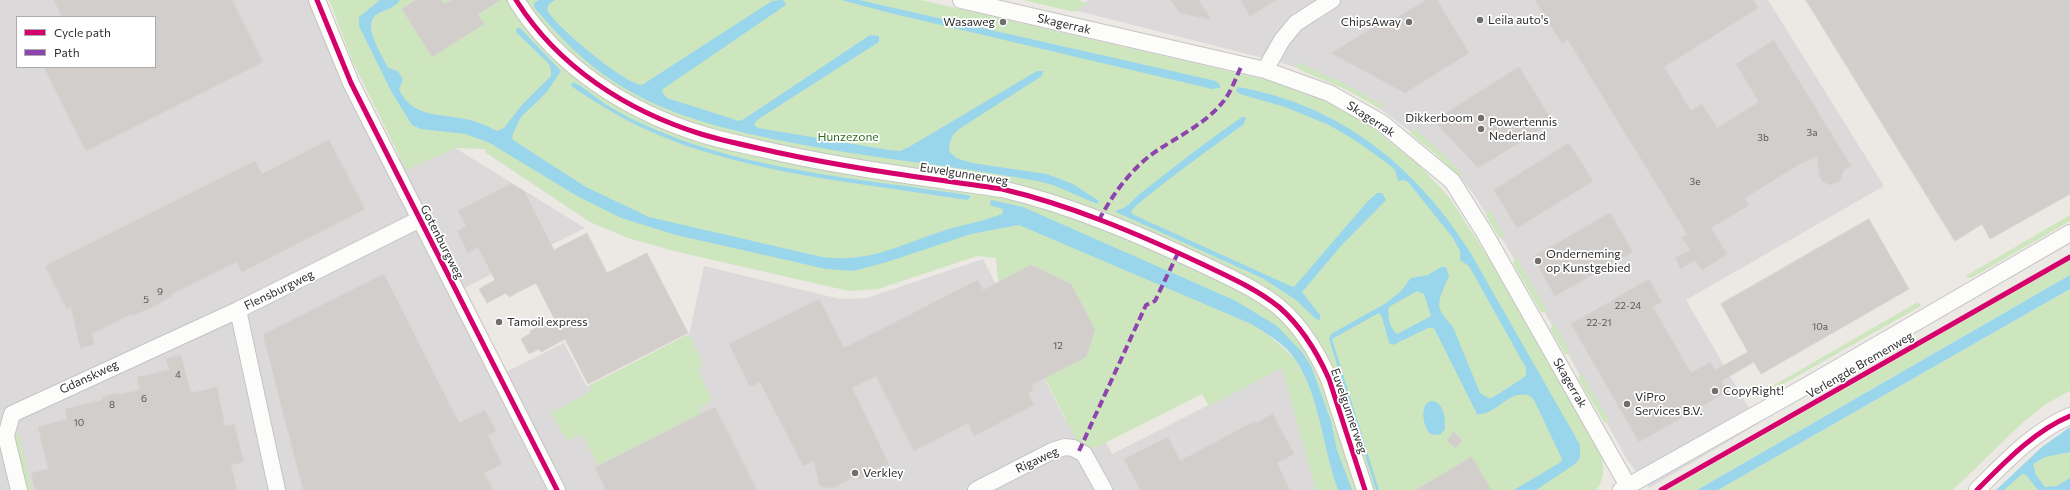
<!DOCTYPE html>
<html>
<head>
<meta charset="utf-8">
<style>
	body { margin:0 }
	#map { position:relative; width:2070px; height:490px; overflow:hidden; background:#ece8e4; font-family:Commissioner,sans-serif }
	canvas { display:block }
	.legend { position:absolute; left:16px; top:16px; width:140px; height:52px; box-sizing:border-box; background:#fff; border:1px solid #ababab; margin:0; padding:5px 7px; list-style:none; font-size:12px; color:#2e2e2e }
	.legend li { display:flex; align-items:center; gap:8px; height:20px }
	.legend b { width:20px; border:1px solid #ababab }
</style>
</head>
<body>
<div id="map">
<canvas width="2070" height="490"></canvas>
<ul class="legend">
<li><b style="height:5px;background:#d6006c"></b>Cycle path</li>
<li><b style="height:5px;background:#8e44ad"></b>Path</li>
</ul>
</div>
<script>
const ctx = document.querySelector('canvas').getContext('2d');
ctx.lineJoin = 'round';
function fillPath(path, color) { ctx.fillStyle = color; ctx.fill(path, 'evenodd'); }
function strokePath(path, color, width, dash) { ctx.strokeStyle = color; ctx.lineWidth = width; ctx.lineCap = dash ? 'butt' : 'round'; ctx.setLineDash(dash || []); ctx.stroke(path); }
function write(font, color, halo, rows, align = 'center') {
  ctx.font = font + ' Commissioner,sans-serif'; ctx.lineWidth = 3.5; ctx.setLineDash([]); ctx.textBaseline = 'middle'; ctx.strokeStyle = halo; ctx.fillStyle = color; for (const [text, x, y, turn = 0] of rows) {
    ctx.save(); ctx.translate(x, y); ctx.rotate((+turn || 0) * Math.PI / 180); ctx.textAlign = isNaN(turn) ? turn : align; if (halo) ctx.strokeText(text, 0, 0); ctx.fillText(text, 0, 0); ctx.restore();
  }
}
fillPath(new Path2D(`
	M0 0H315L391 163 420 146H452L585 228 456 292 504 373 564 343 587 387 689 335 704 266 840 299 867 298 983 259 1065 419 1087 406 1112 454 1282 368 1316 490H0ZM17 17H155V67H17Z
	M1089 0H1768L1884 186 1686 300 1758 424 1649 488 1628 461 1517 263 1475 196 1455 171 1429 145 1384 112 1345 86 1283 63 1074 10Z`), '#dcd9db');
fillPath(new Path2D(`
	M329 0H921L1284 84 1330 103 1364 121 1419 165 1449 197 1489 259 1601 455C1604 468 1605 479 1596 490H1339L1328 441 1302 365 1256 324 1019 222 977 233 1019 225 1027 227 1249 323C1265 332 1285 344 1295 359 1318 393 1326 451 1338 490H1316L1282 368 1209 406 1202 394 1097 447H1090L1076 439 999 289 996 258 977 256 878 289 849 291 678 252 628 238 590 222 485 152V149L456 148 406 170 353 62Z
	M1023 0H1077L1088 3 1074 12Z
	M1293 61 1337 80 1385 106 1379 108 1347 90 1300 70Z
	M1414 128 1448 159 1463 176 1459 178 1437 155 1410 133Z
	M1490 210 1504 236 1502 238 1499 237 1486 216 1487 212Z
	M2070 215V221L1971 278 1964 277Z
	M1516 257 1547 310 1545 312H1541L1513 263Z
	M2070 260V275L1697 490H1668Z
	M2070 289V391L2046 404 2021 424 1953 490H1718Z
	M1918 302 1921 306 1771 391 1769 388Z
	M1554 324 1571 354H1565L1550 329Z
	M689 334 703 365 697 368 712 400 699 408 701 413 598 465 582 434 567 441 551 413 592 390 590 385Z
	M1581 373 1609 421 1605 423 1579 380V376Z
	M2070 430V490H2001Z
	M18 431 32 490H26L14 439Z`), '#cee6be');
fillPath(new Path2D(`
	M380 0H400C395 8 387 9 379 13 359 23 382 54 388 68L398 71 403 80 399 89C412 118 438 113 465 119 477 121 487 126 497 131L504 128 521 106 551 76V69L549 64 516 32 517 28H520L561 71 547 92 521 117 512 136 513 140 586 187 649 217 822 257C872 263 901 244 946 230 963 225 987 220 1002 214L1003 209 990 205 991 200 1023 207 1236 301 1277 326 1302 352 1311 366 1331 421 1337 450 1352 490H1338C1323 449 1320 396 1295 359 1285 344 1265 332 1249 323L1019 225 971 234 887 262 854 271 826 269 676 235 621 218 577 196 488 142 465 134 421 129 412 125 391 91 359 26V17Z
	M539 0H555L549 4 547 10C556 27 625 84 642 85L772 1 783 0 786 4 783 7 663 89 662 92 667 98 739 121 744 119 870 35 879 36V42L757 120 754 125 758 128 889 150 900 151 909 147 1037 71H1043L1042 76 959 129 952 136 949 146 950 152 956 158 972 163 1047 174 1073 184 1099 201 1097 204 1053 185 1037 181C952 165 867 158 783 141 723 129 665 115 613 81 583 62 558 35 534 7V3Z
	M841 0H859L1216 81 1220 85V88L1212 89 890 13Z
	M573 82C584 87 595 97 605 104 626 117 648 127 671 136 763 172 871 180 968 195L971 197 967 200C863 183 743 174 647 130 620 118 595 102 571 86Z
	M1238 87C1340 105 1416 166 1470 252L1580 445V458L1575 464 1536 490H1514L1561 462 1562 459 1534 400 1530 396C1508 388 1496 417 1477 414L1434 328H1428L1393 345 1389 343 1382 317 1379 313 1332 339 1379 490H1376L1329 339 1331 334 1386 303 1400 292 1411 278 1428 275 1441 267H1446L1449 276 1440 297 1439 307 1442 314 1453 327 1480 393 1488 398H1492L1523 378 1526 375V368L1469 266 1460 260V251L1453 238 1408 182 1404 180 1398 181 1395 170 1387 163 1356 141 1329 125 1285 107 1240 94 1236 91ZM1417 291 1424 294 1431 316 1397 334C1390 328 1387 317 1389 307Z
	M1242 117H1246L1244 124C1229 135 1133 204 1131 212L1134 215 1293 287 1295 286 1367 202 1377 193H1382L1386 200 1341 246 1302 292 1320 315V320L1316 319 1296 300 1262 278 1116 212 1117 210C1127 209 1133 199 1141 193 1174 167 1207 141 1242 117Z
	M2070 275V289L1718 490H1697Z
	M1431 401C1445 402 1445 419 1445 429L1440 435 1430 434C1423 426 1419 405 1431 401Z
	M2070 427V452L2045 457 2033 464 2036 475 2045 487 2057 486 2070 478V490H2038L2026 475 2022 474 2004 490H1996L2042 447Z`), '#99d6ec');
const building = new Path2D(`
	M54 0H232L263 62 86 151 44 67H155V17H62Z
	M416 0H442L444 4 452 0H501L478 14 484 24 432 57 402 9Z
	M1171 0H1199L1211 20 1180 13Z
	M1241 0H1276L1250 16Z
	M1426 0H1437L1469 53 1405 93 1331 53 1384 21 1386 24Z
	M1535 0H1753L1758 8 1664 67 1691 111 1702 104 1717 128 1759 102 1736 64 1774 40 1851 166 1844 170 1840 181 1830 185 1823 182 1820 178 1817 156 1798 165 1745 198 1749 205 1711 228 1727 254 1702 270 1695 260 1681 269 1675 258 1690 250 1682 237 1687 234 1568 40 1562 43Z
	M1806 0H2070V194L1990 239 1982 224 1955 241Z
	M1519 67 1553 122 1478 168 1434 121Z
	M329 140 365 209 242 272 236 262 172 294V296L153 307 131 316V314L92 334 94 345 80 348 71 307 67 309 45 266 255 161 262 174Z
	M1569 143 1593 181 1517 228 1494 190Z
	M511 184 524 191 554 250 587 233 607 273 647 253 688 333 588 384 565 339 541 352 539 349 529 354 521 339 531 333 530 331 554 318 536 283 509 297 506 293 487 303 479 289 495 280 478 247 468 253 457 231 466 226 458 211Z
	M1610 213 1633 252 1555 296 1533 257Z
	M1869 219 1909 289 1761 374 1754 362 1721 381 1727 392 1639 442 1571 324 1649 279 1662 302 1653 307 1691 373 1710 362 1715 370 1748 352 1721 304Z
	M1031 265 1071 284 1095 330 1086 357 1031 385 1034 390 1028 393 1034 405 974 436 968 423 914 451 876 376 852 388 889 464 860 479 858 475 835 487 824 488 819 484 814 461 803 466 760 382 750 387 729 344 819 299 844 348 978 280 983 290Z
	M384 274 459 423 485 410 496 431 488 435 502 464 484 473 493 490H303L263 335Z
	M181 355 191 393 217 387 225 426 234 424 244 462 231 465 237 490H35L31 473 48 469 38 427 67 419 65 409 103 400 102 397 117 393V395L140 390 137 377 169 370 166 359Z
	M715 407 757 490H606L595 468Z
	M1273 414 1294 454 1277 463 1290 490H1140L1124 459 1168 437 1180 461 1255 421 1256 423Z
	M1454 432 1462 440 1456 448 1447 441Z
	M1472 457 1491 490H1416Z`);
fillPath(building, '#d1cecb');
strokePath(building, '#d7d4d0', 1);
const minor = new Path2D(`
	M317 0 351 83 557 490
	M516 0C558 67 627 111 701 134 727 142 754 147 780 153 853 169 928 178 1002 189 1070 205 1136 233 1200 263 1227 276 1255 288 1279 307 1302 327 1317 352 1329 379L1365 490
	M961 0 1265 70 1329 93 1382 123 1452 181 1484 232 1628 486
	M1265 70 1282 40 1296 23 1332 0
	M238 310 277 490
	M19 490 6 436 12 414 238 310 420 219
	M976 490 1052 451 1065 447 1073 448 1084 454 1104 490
	M1621 490 1808 385 2070 233
	M1977 490C2004 463 2034 431 2070 416`);
strokePath(minor, '#c5c4c5', 18);
strokePath(minor, '#fcfcfb', 16);
strokePath(new Path2D(`
	M1099 220C1112 195 1132 168 1155 152 1177 137 1205 124 1222 103 1231 93 1236 77 1242 65
	M1079 451 1146 305 1155 301 1178 253`), '#8e44ad', 4, [8, 4]);
strokePath(new Path2D(`
	M317 0 351 83 557 490
	M516 0C558 67 627 111 701 134 727 142 754 147 780 153 853 169 928 178 1002 189 1070 205 1136 233 1200 263 1227 276 1255 288 1279 307 1302 327 1317 352 1329 379L1365 490
	M1661 490 2070 257
	M1977 490C2004 463 2034 431 2070 416`), '#d6006c', 5);
for (const [x, y, r, color] of [
	[1480,20,4,"#706f6e"],
	[1003,22,4,"#706f6e"],
	[1409,22,4,"#706f6e"],
	[1481,118,4,"#706f6e"],
	[1481,129,4,"#706f6e"],
	[1538,261,4,"#706f6e"],
	[499,322,4,"#706f6e"],
	[1715,391,4,"#706f6e"],
	[1627,404,4,"#706f6e"],
	[855,473,4,"#706f6e"]
]) { const dot = new Path2D(); dot.arc(x, y, r, 0, 2 * Math.PI); ctx.fillStyle = color; ctx.fill(dot); strokePath(dot, '#fff', 1.5); }
write('10px', '#585857', null, [
	["3a",1812,133],
	["3b",1763,138],
	["3e",1695,182],
	["9",160,292],
	["5",146,300],
	["22-24",1628,306],
	["22-21",1599,323],
	["10a",1820,327],
	["12",1058,346],
	["4",178,375],
	["6",144,399],
	["8",112,405],
	["10",79,423]
]);
write('12px', '#2e2e2e', '#fff', [
	["Leila auto's",1488,20],
	["Wasaweg",995,22,"right"],
	["ChipsAway",1401,22,"right"],
	["Dikkerboom",1473,118,"right"],
	["Powertennis",1489,122],
	["Nederland",1489,136],
	["Onderneming",1546,254],
	["op Kunstgebied",1546,268],
	["Tamoil express",507,322],
	["CopyRight!",1723,391],
	["ViPro",1635,397],
	["Services B.V.",1635,411],
	["Verkley",863,473]
], 'left');
write('12px', '#2e2e2e', '#fff', [
	["Skagerrak",1064,24,13],
	["Skagerrak",1371,119,33],
	["Euvelgunnerweg",964,174,9],
	["Gotenburgweg",442,242,63],
	["Flensburgweg",279,290,-26],
	["Verlengde Bremenweg",1860,365,-30],
	["Gdanskweg",89,377,-25],
	["Skagerrak",1570,383,60],
	["Euvelgunnerweg",1349,411,71],
	["Rigaweg",1037,460,-25]
]);
write('12px', '#2c6e1b', '#fff', [
	["Hunzezone",848,137]
]);
</script>
</body>
</html>
